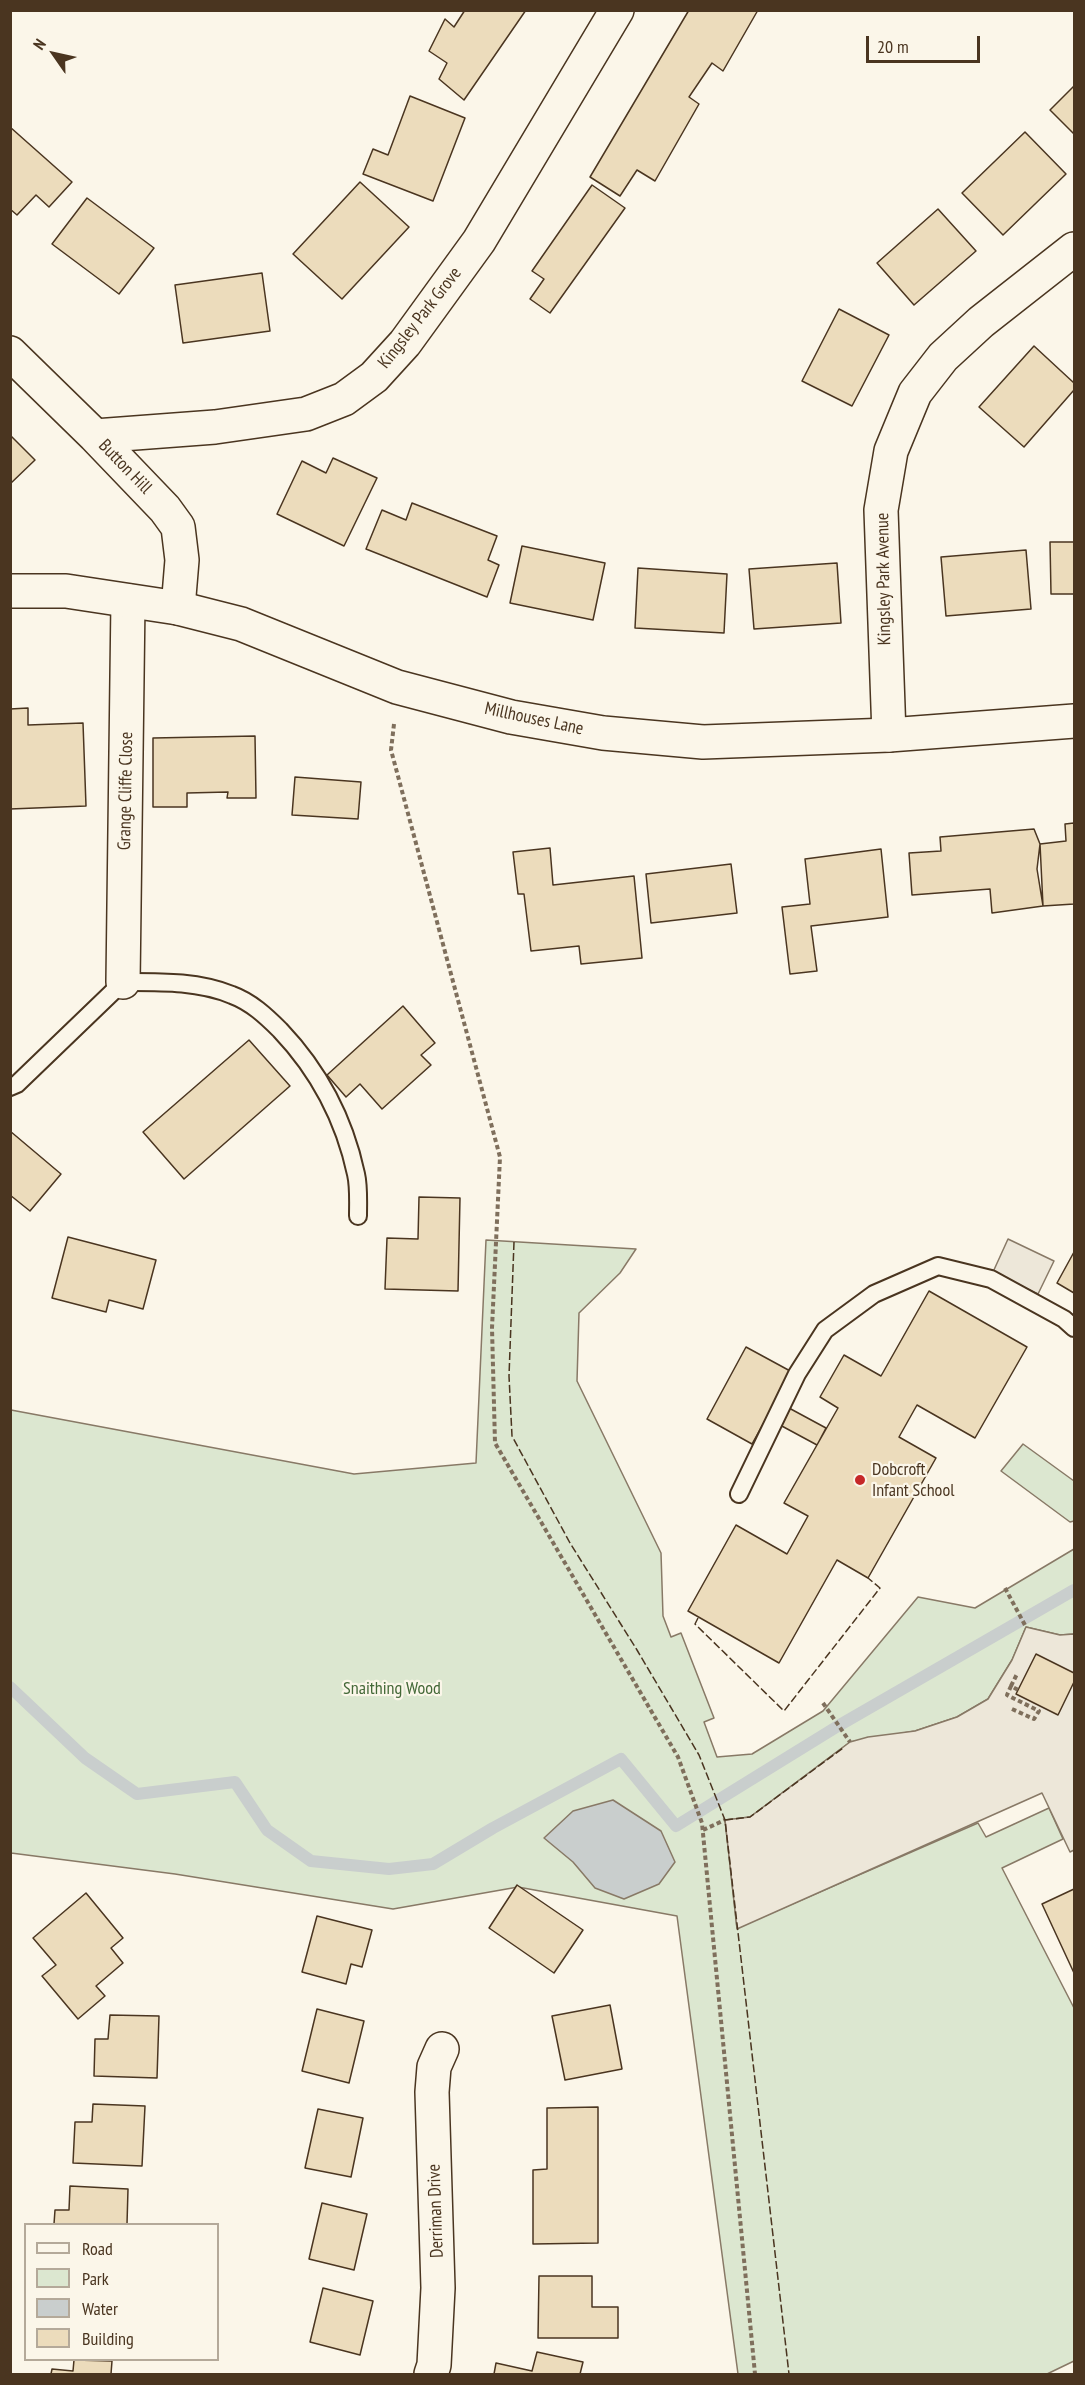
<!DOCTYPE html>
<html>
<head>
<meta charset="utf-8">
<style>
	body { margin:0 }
	#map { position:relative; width:1085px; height:2385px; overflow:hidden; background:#fbf6e9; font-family:"PT Sans Narrow",sans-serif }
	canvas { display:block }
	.frame { position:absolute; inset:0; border:12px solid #4a3520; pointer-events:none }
	.legend { position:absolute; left:24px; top:2223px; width:195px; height:138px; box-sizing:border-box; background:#fbf6e9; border:2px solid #b4a999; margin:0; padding:8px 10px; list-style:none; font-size:18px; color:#4a3520 }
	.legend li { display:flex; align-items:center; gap:12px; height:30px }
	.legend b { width:30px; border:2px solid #b4a999 }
	.north { position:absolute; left:24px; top:24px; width:60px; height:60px; -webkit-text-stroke:4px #fbf6e9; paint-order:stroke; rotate:304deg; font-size:16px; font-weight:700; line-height:24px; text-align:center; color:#4a3520 }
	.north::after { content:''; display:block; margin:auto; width:21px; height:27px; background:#4a3520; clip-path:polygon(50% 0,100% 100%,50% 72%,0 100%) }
	.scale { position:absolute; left:866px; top:36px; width:114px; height:27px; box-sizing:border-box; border:3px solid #4a3520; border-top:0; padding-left:8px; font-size:18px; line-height:21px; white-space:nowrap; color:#4a3520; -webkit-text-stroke:4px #fbf6e9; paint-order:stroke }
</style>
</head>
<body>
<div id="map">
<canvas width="1085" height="2385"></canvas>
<div class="frame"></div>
<ul class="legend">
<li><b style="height:8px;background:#fbf6e9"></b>Road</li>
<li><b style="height:16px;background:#dce7d0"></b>Park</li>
<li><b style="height:16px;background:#c9cecd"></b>Water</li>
<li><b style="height:16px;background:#ecdcbc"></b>Building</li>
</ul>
<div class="north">N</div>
<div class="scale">20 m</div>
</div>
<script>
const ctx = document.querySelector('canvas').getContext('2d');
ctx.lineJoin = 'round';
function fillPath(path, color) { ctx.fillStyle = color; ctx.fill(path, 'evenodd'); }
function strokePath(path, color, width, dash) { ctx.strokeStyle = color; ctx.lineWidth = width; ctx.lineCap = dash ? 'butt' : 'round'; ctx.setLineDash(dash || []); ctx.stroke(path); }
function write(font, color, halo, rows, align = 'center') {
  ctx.font = font + ' "PT Sans Narrow",sans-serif'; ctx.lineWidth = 4.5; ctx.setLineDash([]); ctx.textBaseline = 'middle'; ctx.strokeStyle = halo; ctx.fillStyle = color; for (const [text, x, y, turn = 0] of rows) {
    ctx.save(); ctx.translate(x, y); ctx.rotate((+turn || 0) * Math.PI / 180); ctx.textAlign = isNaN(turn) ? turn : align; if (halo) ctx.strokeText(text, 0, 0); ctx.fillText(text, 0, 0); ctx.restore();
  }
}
const green = new Path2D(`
	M486 1240 636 1249 620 1273 579 1313 577 1381 661 1553 663 1616 671 1637 681 1633 714 1718 704 1722 717 1757 752 1754 823 1711 918 1597 975 1608 1074 1549V1634L1060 1635 1026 1627 1012 1660 988 1699 957 1717 915 1731 850 1742 750 1817 725 1820 737 1928 978 1823 986 1837 1049 1808 1063 1839 1002 1868 1074 2008V2361L1047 2374H738L677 1916 518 1887 393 1909 175 1874 11 1853V1410L354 1474 476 1463Z
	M1023 1444 1074 1481V1521L1070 1522 1001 1471Z`);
fillPath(green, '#dce7d0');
strokePath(green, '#887966', 1.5);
const parking = new Path2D(`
	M1008 1239 1054 1261 1038 1294 993 1272Z
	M1026 1627 1060 1635 1074 1634V1850L1070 1852 1042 1793 737 1929 725 1820 750 1817 850 1742 868 1737 915 1731 957 1717 988 1699 1012 1660Z`);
fillPath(parking, '#ede7d9');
strokePath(parking, '#887966', 1.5);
const water = new Path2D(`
	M613 1800 661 1831 675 1862 659 1884 624 1899 595 1888 573 1862 544 1838 573 1811Z`);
fillPath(water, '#c9cecd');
strokePath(water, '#887966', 1.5);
strokePath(new Path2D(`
	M10 1687 85 1758 137 1794 235 1782 267 1830 311 1861 389 1869 433 1864 493 1828 621 1759 676 1826 838 1726 1074 1590`), '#c9cecd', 12);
const building = new Path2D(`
	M465 10H526L464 100 439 79 447 63 429 51 445 19 454 27Z
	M689 10H758L723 71 712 63 689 97 699 104 655 181 637 170 620 196 590 177Z
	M1074 86V134L1050 110Z
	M410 96 465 118 433 201 363 174 373 149 388 155Z
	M10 127 72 182 49 207 36 195 17 215 10 209Z
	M1025 132 1066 174 1003 235 962 193Z
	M360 182 409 227 342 299 293 254Z
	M592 185 625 208 550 313 530 299 544 279 532 271Z
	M87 198 154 248 119 294 52 244Z
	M938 209 976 251 914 305 877 263Z
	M262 273 270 331 183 343 175 285Z
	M839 309 889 335 852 406 802 381Z
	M1034 346 1074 383V390L1024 447 979 407Z
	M10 435 35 460 10 484Z
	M333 458 377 478 344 546 277 514 302 461 326 473Z
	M412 503 497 536 488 560 499 565 487 597 366 549 382 510 406 520Z
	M1050 542H1074V594H1051Z
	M522 546 605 563 593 620 510 603Z
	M1026 550 1031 609 946 616 941 557Z
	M837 563 841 623 754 629 749 569Z
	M638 568 727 574 724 633 635 628Z
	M28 708V725L83 723 86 806 10 809V709Z
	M255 736 256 798H227L228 792 187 793V807H153V738Z
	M295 777 361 782 358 819 292 815Z
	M1074 823V904L1043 906 1040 844 1066 841 1065 824Z
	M1034 829 1040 844 1037 869 1043 906 992 913 990 889 912 895 909 853 941 851 940 837Z
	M550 848 553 885 634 876 642 958 581 964 579 946 531 951 524 894H518L513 852Z
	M881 849 888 917 811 926 817 971 790 974 782 907 810 904 805 859Z
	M731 864 737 913 651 923 646 874Z
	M403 1006 435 1043 421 1055 431 1065 382 1109 360 1084 346 1097 327 1075Z
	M249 1040 290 1086 184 1179 143 1132Z
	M10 1131 61 1174 30 1211 10 1195Z
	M419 1197 460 1198 458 1291 385 1289 387 1238 418 1239Z
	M68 1237 156 1260 143 1309 109 1300 106 1312 52 1298Z
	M1074 1252V1293L1057 1283Z
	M929 1291 1027 1347 975 1438 917 1405 899 1437 936 1458 868 1578 837 1560 779 1663 688 1611 736 1525 787 1554 808 1516 784 1503 838 1408 820 1397 844 1355 881 1376Z
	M746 1347 792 1372 752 1444 707 1419Z
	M776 1401 826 1428 817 1445 767 1418Z
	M1036 1654 1074 1673V1682L1058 1715 1016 1694Z
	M517 1885 583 1930 554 1973 489 1928Z
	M1074 1889V1973L1042 1904Z
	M86 1893 123 1938 111 1948 123 1963 96 1986 105 1996 78 2019 42 1976 56 1965 33 1938Z
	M317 1916 372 1930 362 1967 351 1964 346 1984 302 1972Z
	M610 2005 622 2069 565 2080 552 2016Z
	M317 2009 364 2021 349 2083 302 2071Z
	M110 2015 159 2016 157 2078 94 2076 95 2039H108Z
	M93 2104 145 2106 142 2166 73 2163 75 2122H92Z
	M598 2107V2243L533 2244V2170L547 2169V2108Z
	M318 2109 363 2118 351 2177 305 2168Z
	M70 2186 128 2189 127 2224H54L55 2210H69Z
	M322 2203 367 2214 354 2270 309 2259Z
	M539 2276H592V2307H618V2338H538Z
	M323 2288 373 2301 360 2355 310 2342Z
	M537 2352 583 2362 580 2374H494L496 2363 532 2371Z
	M74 2360 112 2361 111 2374H51L52 2369 73 2371Z`);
fillPath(building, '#ecdcbc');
strokePath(building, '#4a3520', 1.5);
const lane = new Path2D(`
	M10 1087 17 1084 123 982C160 982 198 981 232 995 251 1002 266 1016 280 1030 319 1071 344 1118 356 1174 359 1187 358 1202 358 1216
	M739 1494 797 1374 825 1330 874 1294 938 1266 991 1279 1064 1319 1074 1328`);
const street = new Path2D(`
	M10 353 95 436 165 509 178 527 182 560 178 608
	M95 436 215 427 306 414 344 399 374 377 405 343 479 241 617 10
	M889 735 881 510 891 451 915 393 943 357 981 322 1074 249
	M123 982 128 601
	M431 2374 434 2365 438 2288 432 2092 434 2067 442 2049`);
const secondary = new Path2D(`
	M10 591H66L178 608 241 624 397 687 511 717 603 733 703 742 889 735 1074 721`);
strokePath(lane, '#4a3520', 20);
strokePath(street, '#4a3520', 36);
strokePath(secondary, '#4a3520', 36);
strokePath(new Path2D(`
	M394 724 391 750 500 1157 492 1328 495 1443 678 1757 702 1823 755 2374
	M1005 1588 1026 1627
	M1011 1686 1017 1674
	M823 1703 850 1742
	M1012 1709 1034 1719 1039 1711 1007 1695 1011 1686 1018 1690
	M703 1830 725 1820`), '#7f6f5c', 4, [4.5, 3]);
strokePath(lane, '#fbf6e9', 16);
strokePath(street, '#fbf6e9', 33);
strokePath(secondary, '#fbf6e9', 33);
strokePath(new Path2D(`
	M514 1242 509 1376 512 1436 570 1543 637 1650 699 1755 725 1820 789 2374
	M698 1618 695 1624 784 1711 880 1588 868 1578
	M725 1820 750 1817 843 1748`), '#4a3520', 1.5, [8, 3]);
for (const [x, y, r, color] of [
	[860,1480,6,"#c62828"]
]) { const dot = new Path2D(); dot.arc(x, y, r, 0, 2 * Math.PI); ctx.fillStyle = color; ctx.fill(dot); strokePath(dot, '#fbf6e9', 2); }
write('18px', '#4a3520', '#fbf6e9', [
	["Kingsley Park Grove",420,318,-52],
	["Button Hill",125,467,46],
	["Kingsley Park Avenue",884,579,-91],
	["Millhouses Lane",534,719,12],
	["Grange Cliffe Close",126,791,-89],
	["Derriman Drive",436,2211,-92]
]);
write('18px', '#4a3520', '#fbf6e9', [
	["Dobcroft",872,1470],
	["Infant School",872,1491]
], 'left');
write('18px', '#436837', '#fbf6e9', [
	["Snaithing Wood",392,1689]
]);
</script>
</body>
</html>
